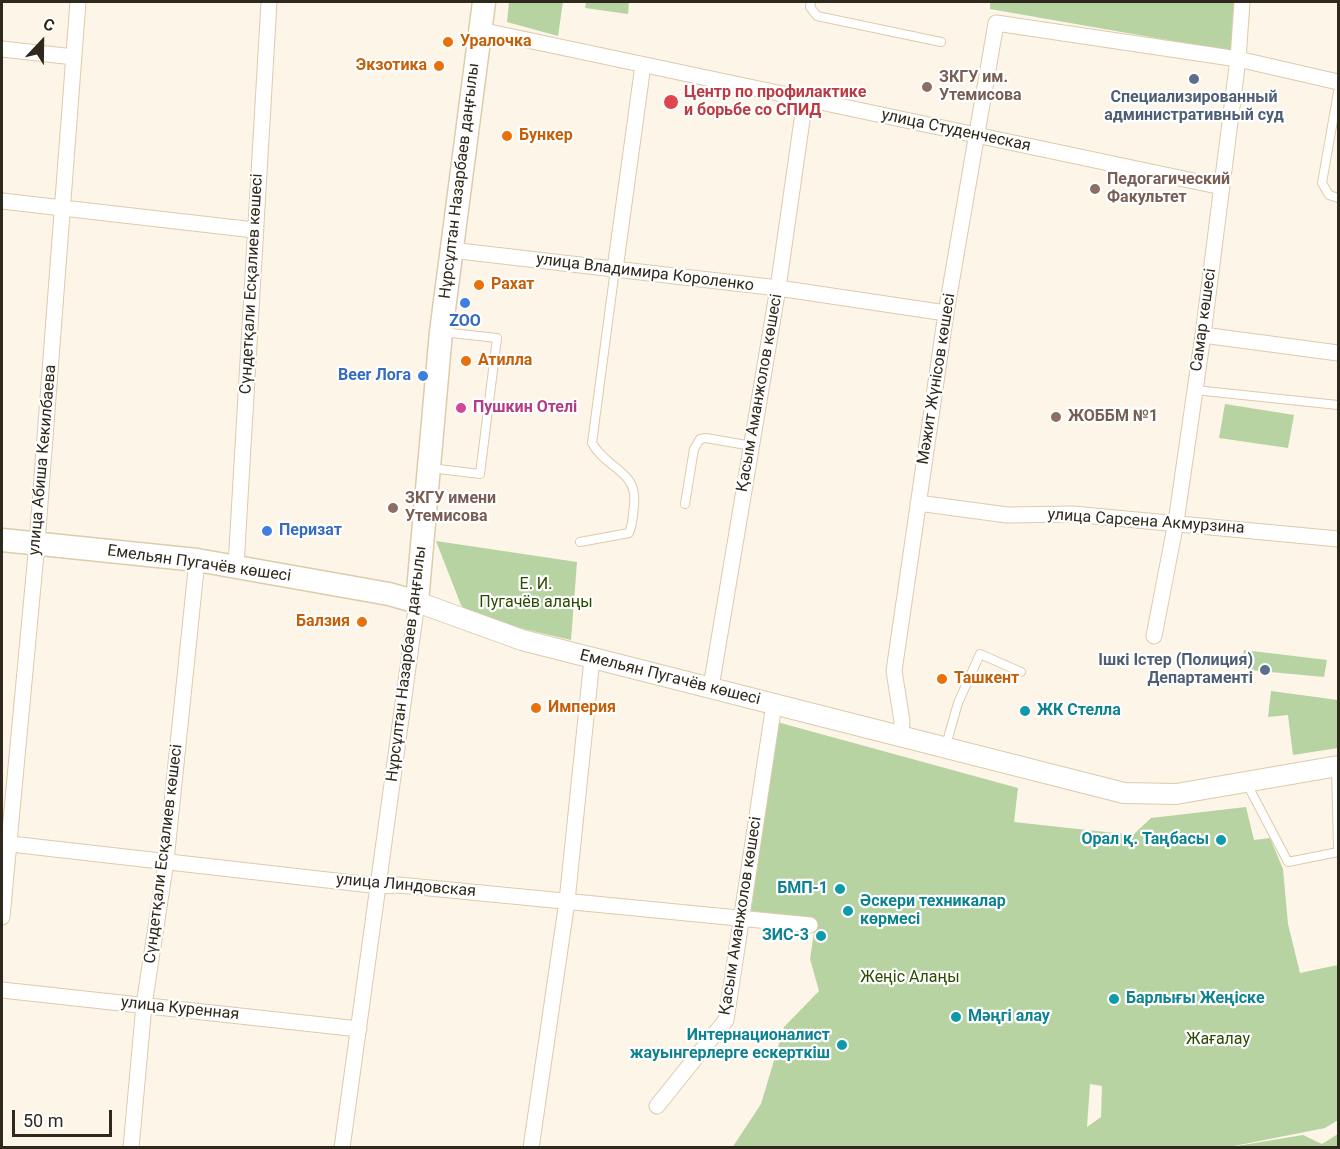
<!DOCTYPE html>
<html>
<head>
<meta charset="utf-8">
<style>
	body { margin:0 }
	#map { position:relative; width:1340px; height:1149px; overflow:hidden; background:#fcf5e8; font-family:Roboto,sans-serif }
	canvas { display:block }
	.frame { position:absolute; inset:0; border:3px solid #2f281c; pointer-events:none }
	.north { position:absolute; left:12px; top:12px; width:60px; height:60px; -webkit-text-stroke:4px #fff; paint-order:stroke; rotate:22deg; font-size:16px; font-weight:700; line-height:24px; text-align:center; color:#2f281c }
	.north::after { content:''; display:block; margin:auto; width:21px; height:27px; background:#2f281c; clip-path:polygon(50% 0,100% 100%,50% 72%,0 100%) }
	.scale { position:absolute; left:12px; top:1110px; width:100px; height:27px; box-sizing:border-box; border:3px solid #2f281c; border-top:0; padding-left:8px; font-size:18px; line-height:21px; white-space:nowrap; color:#2f281c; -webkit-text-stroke:4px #fff; paint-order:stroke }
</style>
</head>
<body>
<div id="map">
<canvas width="1340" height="1149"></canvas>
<div class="frame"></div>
<div class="north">С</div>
<div class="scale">50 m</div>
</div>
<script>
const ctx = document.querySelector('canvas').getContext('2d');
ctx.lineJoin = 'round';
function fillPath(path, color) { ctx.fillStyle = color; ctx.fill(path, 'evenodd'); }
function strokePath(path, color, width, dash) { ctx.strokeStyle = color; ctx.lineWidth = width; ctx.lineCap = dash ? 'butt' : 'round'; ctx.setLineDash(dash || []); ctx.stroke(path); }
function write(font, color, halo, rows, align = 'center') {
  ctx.font = font + ' Roboto,sans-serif'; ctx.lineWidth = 4.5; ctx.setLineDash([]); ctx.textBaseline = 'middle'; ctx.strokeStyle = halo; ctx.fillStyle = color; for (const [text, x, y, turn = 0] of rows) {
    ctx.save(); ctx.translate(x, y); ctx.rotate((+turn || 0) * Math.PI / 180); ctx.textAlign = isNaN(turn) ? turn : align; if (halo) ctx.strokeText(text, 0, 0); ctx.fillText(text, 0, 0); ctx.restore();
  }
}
fillPath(new Path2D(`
	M509 2H563L558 36 507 22Z
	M586 2H629L628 14 585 8Z
	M990 2H1239L1236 52 990 9Z
	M1225 404 1294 415 1288 448 1219 438Z
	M436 541 577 562 571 640 481 619 468 613 461 605Z
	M1244 650 1327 660 1324 677 1249 670 1241 666Z
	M1271 691 1338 700V748L1293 755 1288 715 1268 717Z
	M777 722 1018 788 1014 822 1133 835 1151 818 1246 807 1254 840 1270 838 1283 869 1288 924 1300 973 1338 965V1120L1325 1128 1224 1148H732L761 1104 784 1027 819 991 810 959 816 919 751 911ZM1090 1084 1102 1086 1101 1117 1087 1127Z
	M1338 1134V1147H1231L1303 1135 1322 1144Z`), '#b8d3a2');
const service = new Path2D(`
	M811 2 810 7 817 16 941 42
	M1338 92 1322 183 1329 195 1338 198
	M1195 390 1338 405
	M430 468 480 474 497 338 442 332
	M685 504 694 449 700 439 706 438 752 446
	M580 542 629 533C633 524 633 514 634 505 638 470 607 470 592 443L615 269
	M946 745 958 703 980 654 1021 672
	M1336 768 1338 846
	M1247 784 1288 862 1338 852`);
const minor = new Path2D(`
	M480 30 1222 187
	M2 49 74 57
	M2 201 254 230
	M451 250 778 288 946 313
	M615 269 643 65
	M1203 335 1338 353
	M918 503 1007 515 1073 514 1338 539
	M236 566 269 2
	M1154 636 1176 522 1203 335 1238 59 1242 2
	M711 687 778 288 805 99
	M901 736 902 721 894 671 946 313 996 23 1238 59 1338 82
	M2 843 380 886 399 885 810 925
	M2 917 37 543 78 2
	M2 990 359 1029
	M657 1106 726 1020 774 704
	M131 1148 144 1005 166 861 197 560
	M342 1148 417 602
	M531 1148 567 901 592 659`);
const tertiary = new Path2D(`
	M417 602 522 640 1124 793 1176 794 1338 766`);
const secondary = new Path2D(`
	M2 540 197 560 389 594 417 602 441 332 484 2`);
strokePath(service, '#ddcbab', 10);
strokePath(minor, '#ddcbab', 17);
strokePath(tertiary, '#ddcbab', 22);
strokePath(secondary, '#ddcbab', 25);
strokePath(service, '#fff', 8);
strokePath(minor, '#fff', 15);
strokePath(tertiary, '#fff', 20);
strokePath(secondary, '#fff', 22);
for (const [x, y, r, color] of [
	[448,42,6,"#e8710a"],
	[439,66,6,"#e8710a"],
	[1194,79,6,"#5c6f8a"],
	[927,87,6,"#8d6e63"],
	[671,102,8,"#e0444e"],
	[507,136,6,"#e8710a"],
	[1095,189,6,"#8d6e63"],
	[479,285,6,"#e8710a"],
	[465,303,6,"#3f7fe0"],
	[466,361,6,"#e8710a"],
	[423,376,6,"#3f7fe0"],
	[461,408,6,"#d1479c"],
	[1056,417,6,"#8d6e63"],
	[393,508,6,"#8d6e63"],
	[267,531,6,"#3f7fe0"],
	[362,622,6,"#e8710a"],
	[1265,670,6,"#5c6f8a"],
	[942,679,6,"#e8710a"],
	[536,708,6,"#e8710a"],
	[1025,711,6,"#0f9aa8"],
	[1221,840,6,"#0f9aa8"],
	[840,889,6,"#0f9aa8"],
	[848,911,6,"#0f9aa8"],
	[821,936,6,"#0f9aa8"],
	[1114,999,6,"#0f9aa8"],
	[956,1017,6,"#0f9aa8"],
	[842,1045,6,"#0f9aa8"]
]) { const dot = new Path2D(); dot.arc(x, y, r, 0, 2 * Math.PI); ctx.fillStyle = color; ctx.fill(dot); strokePath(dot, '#fff', 2); }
write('bold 16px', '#c56008', '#fff', [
	["Уралочка",460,42],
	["Экзотика",427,66,"right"],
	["Бункер",519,136],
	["Рахат",491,285],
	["Атилла",478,361],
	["Балзия",350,622,"right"],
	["Ташкент",954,679],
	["Империя",548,708]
], 'left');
write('bold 16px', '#785e54', '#fff', [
	["ЗКГУ им.",939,78],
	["Утемисова",939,96],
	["Педогагический",1107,180],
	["Факультет",1107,198],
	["ЖОББМ №1",1068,417],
	["ЗКГУ имени",405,499],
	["Утемисова",405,517]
], 'left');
write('bold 16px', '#be3a42', '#fff', [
	["Центр по профилактике",684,93],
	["и борьбе со СПИД",684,111]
], 'left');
write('bold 16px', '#4e5e75', '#fff', [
	["Специализированный",1194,98],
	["административный суд",1194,116],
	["Ішкі Істер (Полиция)",1253,661,"right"],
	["Департаменті",1253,679,"right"]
]);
write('16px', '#2f281c', '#fff', [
	["улица Студенческая",956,131,12],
	["Нұрсұлтан Назарбаев даңғылы",460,181,-83],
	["улица Владимира Короленко",645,273,7],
	["Сүндетқали Есқалиев көшесі",252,284,-87],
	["Самар көшесі",1204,320,-82],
	["Мәжит Жүнісов көшесі",937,379,-81],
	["Қасым Аманжолов көшесі",760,393,-80],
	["улица Абиша Кекилбаева",43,460,-85],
	["улица Сарсена Акмурзина",1146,522,4],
	["Емельян Пугачёв көшесі",199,564,8],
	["Нұрсұлтан Назарбаев даңғылы",407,664,-83],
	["Емельян Пугачёв көшесі",670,678,14],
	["Сүндетқали Есқалиев көшесі",164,854,-83],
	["улица Линдовская",406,886,5],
	["Қасым Аманжолов көшесі",741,916,-81],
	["улица Куренная",180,1009,6]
]);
write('bold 16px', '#366cbe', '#fff', [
	["ZOO",465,322],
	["Beer Лога",411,376,"right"],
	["Перизат",279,531,"left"]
]);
write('bold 16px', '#b23c85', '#fff', [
	["Пушкин Отелі",473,408]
], 'left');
write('16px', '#2b4b00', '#fff', [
	["Е. И.",536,585],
	["Пугачёв алаңы",536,603],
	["Жеңіс Алаңы",910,978],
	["Жағалау",1218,1040]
]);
write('bold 16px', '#0d838f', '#fff', [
	["ЖК Стелла",1037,711],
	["Орал қ. Таңбасы",1209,840,"right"],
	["БМП-1",828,889,"right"],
	["Әскери техникалар",860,902],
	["көрмесі",860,920],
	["ЗИС-3",809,936,"right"],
	["Барлығы Жеңіске",1126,999],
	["Мәңгі алау",968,1017],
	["Интернационалист",830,1036,"right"],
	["жауынгерлерге ескерткіш",830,1054,"right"]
], 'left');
</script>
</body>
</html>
